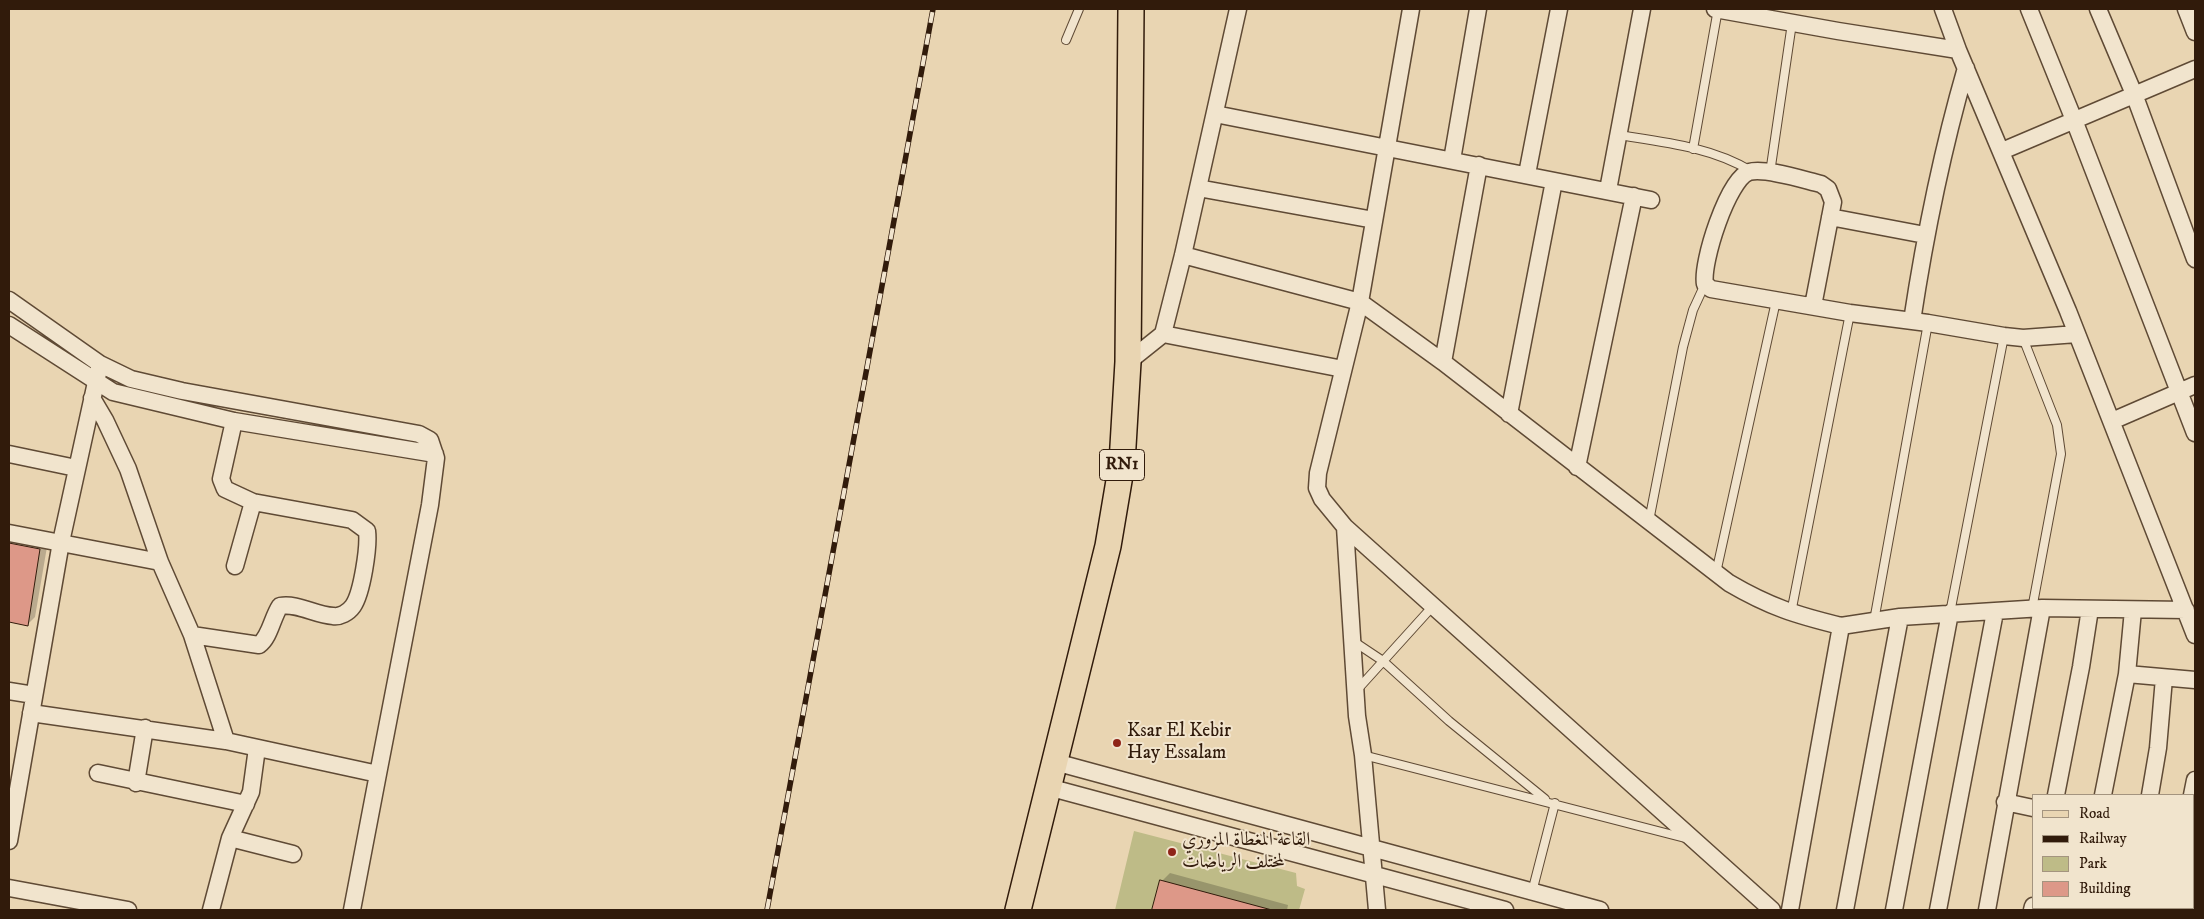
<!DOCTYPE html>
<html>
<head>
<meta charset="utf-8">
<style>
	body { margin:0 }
	#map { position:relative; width:2204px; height:919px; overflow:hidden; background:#e9d5b2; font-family:"IM FELL DW Pica",serif }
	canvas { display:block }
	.frame { position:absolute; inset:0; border:10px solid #311b0b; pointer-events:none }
	.legend { position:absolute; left:2032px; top:794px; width:162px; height:115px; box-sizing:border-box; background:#f1e4cd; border:1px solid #a4947f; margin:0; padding:6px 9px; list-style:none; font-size:15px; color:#311b0b }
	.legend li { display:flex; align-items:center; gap:10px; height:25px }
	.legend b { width:25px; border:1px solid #a4947f }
</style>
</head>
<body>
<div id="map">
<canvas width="2204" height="919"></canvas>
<div class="frame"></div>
<ul class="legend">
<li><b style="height:6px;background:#e9d5b2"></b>Road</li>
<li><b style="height:6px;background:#311b0b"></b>Railway</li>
<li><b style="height:14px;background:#bebb87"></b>Park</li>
<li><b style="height:14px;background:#dd9888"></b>Building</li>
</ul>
</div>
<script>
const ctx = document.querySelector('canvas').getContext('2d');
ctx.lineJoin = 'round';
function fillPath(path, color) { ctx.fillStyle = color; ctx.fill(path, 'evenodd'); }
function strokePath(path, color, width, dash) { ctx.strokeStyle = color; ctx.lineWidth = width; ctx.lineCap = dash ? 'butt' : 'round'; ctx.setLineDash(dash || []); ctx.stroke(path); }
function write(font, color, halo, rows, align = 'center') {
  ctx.font = font + ' "IM FELL DW Pica",Amiri,serif'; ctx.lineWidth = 4; ctx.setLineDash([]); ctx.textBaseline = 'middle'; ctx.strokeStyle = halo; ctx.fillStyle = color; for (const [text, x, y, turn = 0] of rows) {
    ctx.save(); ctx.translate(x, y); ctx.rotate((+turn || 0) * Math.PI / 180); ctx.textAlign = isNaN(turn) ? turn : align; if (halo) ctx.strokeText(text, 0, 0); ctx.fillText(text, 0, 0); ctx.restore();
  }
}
fillPath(new Path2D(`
	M1134 831 1296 873 1297 886 1305 889 1299 910H1115Z`), '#bebb87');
fillPath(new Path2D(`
	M9 533 48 541 35 617 27 625 9 621Z
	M1170 873 1288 905 1287 910H1154L1162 881Z`), '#0003');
const building = new Path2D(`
	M9 543 40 549 28 626 9 622Z
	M1160 880 1272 910H1152Z`);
fillPath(building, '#dd9888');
strokePath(building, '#311b0b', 1);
const service = new Path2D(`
	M1066 40 1079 9
	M1619 135C1663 142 1712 147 1751 171
	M1693 149 1718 9
	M1770 173 1792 23
	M2023 338 2057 425 2061 454 2032 609
	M1649 521 1683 347 1693 310 1705 284
	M1716 573 1776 301
	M1791 613 1850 313
	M1950 613 2004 336
	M1874 621 1928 323
	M1353 641 1383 661 1449 721 1545 799
	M1357 690 1433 606
	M1363 755 1685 838
	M1532 892 1555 803`);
const minor = new Path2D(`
	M1411 9 1360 302 1318 473 1317 488 1322 499 1345 527 1772 910
	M1715 9 1838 31 1958 50 1943 9
	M2029 9 2074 120 2195 433
	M2098 9 2134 94 2195 259
	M2186 9 2195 32
	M1958 50 2068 311 2195 635
	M1215 114 1651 200
	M2002 151 2195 69
	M1452 160 1478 9
	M1527 174 1559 9
	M1198 188 1374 220
	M1608 190 1642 9
	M1830 217 1925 235
	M1183 255 1360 302 1443 362 1729 583C1770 607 1796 615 1841 626L1790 910
	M9 300 100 364 131 379 182 391 419 434 430 440 436 458 430 505 378 774 226 741 192 635 160 562 128 469 105 420 92 398
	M1813 306 1833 202 1828 189 1821 184C1804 180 1764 167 1749 172 1728 179 1701 263 1705 284L1711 289 1850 313 1928 323 2004 336 2023 338 2077 334
	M1912 321C1925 235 1942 151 1966 68
	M9 325 113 392 234 421 435 454
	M1163 334 1183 255 1238 9
	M1128 362 1163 334 1343 369
	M1443 362 1479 165
	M1509 414 1554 181
	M2112 421 2195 385
	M9 454 76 468
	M1577 467 1634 196
	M1345 527 1357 716 1363 755 1377 910
	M9 533 160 562
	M235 566 253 502
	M1841 626 1900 617 2042 608 2186 610
	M192 635 259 645C270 637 272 618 280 606 298 603 315 615 333 616 340 617 348 613 353 606 362 593 369 547 367 531L352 520 253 502 225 489 221 479 234 421
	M2127 674 2195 680
	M9 691 34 695
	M31 713 226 741
	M1055 762 1600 910
	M98 773 246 804
	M136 783 145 728
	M1048 787 1505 910
	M2056 795 2081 667 2090 609
	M2103 795 2127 674 2133 610
	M2150 795 2158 748 2164 678
	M2192 795 2195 780
	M2005 802 2033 808
	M230 838 293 854
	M9 841 61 542 100 364
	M2193 842H2195
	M9 888 128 910
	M211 910 230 838 251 792 257 748
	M352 910 378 774
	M1845 910 1900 617
	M1894 910 1950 613
	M1938 910 1995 612
	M1987 910 2042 608
	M2032 910 2033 906
	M2086 910 2087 908
	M2130 910V908
	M2175 910V908`);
const primary = new Path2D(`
	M1018 910 1108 546 1122 463 1128 362 1131 9`);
strokePath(service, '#5f4a35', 10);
strokePath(minor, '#5f4a35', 19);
strokePath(primary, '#311b0b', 28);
strokePath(service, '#f1e4cd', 8);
strokePath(minor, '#f1e4cd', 16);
strokePath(primary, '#e9d5b2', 25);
const rail = new Path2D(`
	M767 910 933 9`);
strokePath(rail, '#311b0b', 5.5);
strokePath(rail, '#f1e4cd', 4, [11]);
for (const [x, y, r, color] of [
	[1117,743,5,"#8f2418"],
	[1172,852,5,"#8f2418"]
]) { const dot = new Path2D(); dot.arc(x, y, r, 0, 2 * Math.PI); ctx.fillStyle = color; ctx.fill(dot); strokePath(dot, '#f1e4cd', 2); }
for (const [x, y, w] of [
	[1122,465,45]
]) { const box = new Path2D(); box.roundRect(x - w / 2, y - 15.5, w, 31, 4); ctx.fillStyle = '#f1e4cd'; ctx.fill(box); strokePath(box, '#311b0b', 1); }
write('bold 18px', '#311b0b', null, [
	["RN1",1122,465]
]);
write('19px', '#311b0b', '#f1e4cd', [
	["Ksar El Kebir",1127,732],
	["Hay Essalam",1127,754],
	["القاعة المغطاة المزوري",1182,841],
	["لمختلف الرياضات",1182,863]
], 'left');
</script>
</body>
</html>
